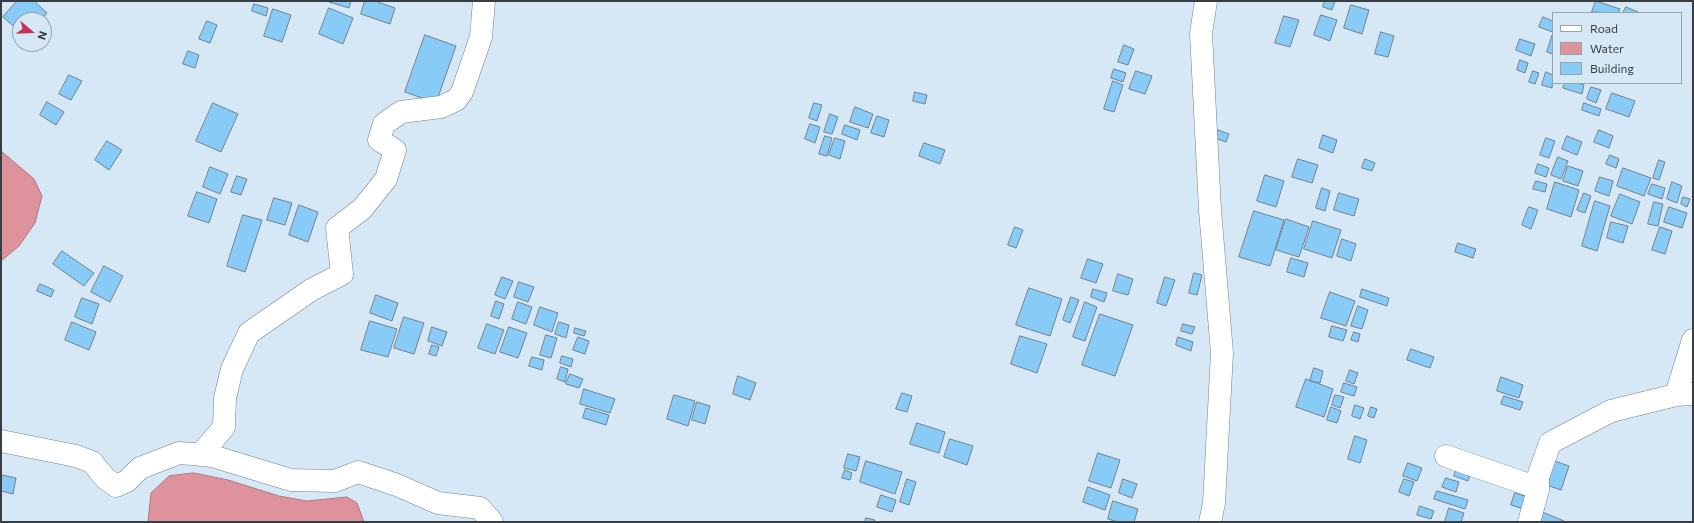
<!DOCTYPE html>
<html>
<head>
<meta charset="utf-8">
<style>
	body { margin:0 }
	#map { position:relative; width:1694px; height:523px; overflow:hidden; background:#d6e8f5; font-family:Commissioner,sans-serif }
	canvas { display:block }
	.frame { position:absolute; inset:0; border:2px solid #373e43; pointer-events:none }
	.legend { position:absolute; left:1552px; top:12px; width:130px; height:72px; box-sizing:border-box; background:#d6e8f5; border:1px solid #96a4ae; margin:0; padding:5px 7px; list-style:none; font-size:12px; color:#373e43 }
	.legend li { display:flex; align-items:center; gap:8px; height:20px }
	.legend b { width:20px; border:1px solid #96a4ae }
	.north { position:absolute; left:12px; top:12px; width:40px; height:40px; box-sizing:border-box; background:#d6e8f5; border:1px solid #96a4ae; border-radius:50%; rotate:109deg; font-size:11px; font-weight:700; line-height:16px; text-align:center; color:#373e43 }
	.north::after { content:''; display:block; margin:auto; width:14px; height:18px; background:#c23357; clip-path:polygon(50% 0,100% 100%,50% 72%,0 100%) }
</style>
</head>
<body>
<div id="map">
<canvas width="1694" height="523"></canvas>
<div class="frame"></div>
<ul class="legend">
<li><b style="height:5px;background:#fff"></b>Road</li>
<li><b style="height:11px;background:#dd929c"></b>Water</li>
<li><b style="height:11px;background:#89cbf7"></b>Building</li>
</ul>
<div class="north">N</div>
</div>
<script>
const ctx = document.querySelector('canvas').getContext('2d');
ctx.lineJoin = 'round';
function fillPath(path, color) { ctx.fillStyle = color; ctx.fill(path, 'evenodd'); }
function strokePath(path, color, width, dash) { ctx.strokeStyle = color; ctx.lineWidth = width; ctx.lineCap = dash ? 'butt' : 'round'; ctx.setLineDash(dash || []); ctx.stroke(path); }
const water = new Path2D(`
	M1 151 34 179 42 196 35 223 19 246 1 261Z
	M194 473 228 480 279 496 307 501 347 497 357 503 364 522H148L151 493 169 476Z`);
fillPath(water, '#dd929c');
strokePath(water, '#ab7981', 1);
const building = new Path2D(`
	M17 1H34L47 13 41 20H20V32L3 17Z
	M329 1H351L349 8 329 2Z
	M365 1H375L395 8 390 24 361 14Z
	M1325 1H1335L1332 10 1323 7Z
	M1596 1 1620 9 1618 13 1592 12Z
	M254 4 268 8 266 16 252 11Z
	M1351 5 1369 10 1362 34 1344 28Z
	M1626 7 1638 12 1637 13H1623Z
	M329 8 353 18 343 44 319 34Z
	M273 9 291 15 282 42 264 36Z
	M1321 15 1337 20 1330 41 1314 35Z
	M1284 16 1299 20 1290 47 1275 43Z
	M1543 17 1553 21V32L1539 27Z
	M207 21 217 25 210 43 199 39Z
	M1381 32 1394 36 1388 57 1375 54Z
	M425 35 456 46 436 103 405 92Z
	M1552 36 1553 37V54L1547 52Z
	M1520 39 1535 44 1531 56 1516 50Z
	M1124 45 1134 49 1128 65 1118 62Z
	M188 51 199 55 195 68 183 64Z
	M1520 60 1528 63 1525 73 1517 70Z
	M1114 69 1126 73 1123 82 1111 78Z
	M1136 71 1152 76 1145 94 1129 89Z
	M1533 71 1539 73 1535 84 1529 82Z
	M1546 72 1553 75 1552 88 1542 85Z
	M69 75 82 81 71 100 59 94Z
	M1113 81 1123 85 1114 112 1104 109Z
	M1565 83H1578L1584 85 1582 94 1563 88Z
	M1591 87 1601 90 1596 103 1587 99Z
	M915 92 927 95 925 104 913 101Z
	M1612 93 1635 101 1629 117 1606 109Z
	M47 102 64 112 56 125 40 115Z
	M213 103 238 114 221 152 196 141Z
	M814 103 822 105 817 121 809 118Z
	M1584 103 1601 109 1599 116 1582 110Z
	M855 107 873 114 868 128 850 122Z
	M830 114 838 117 832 134 824 132Z
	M877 116 889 120 884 137 871 133Z
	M810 124 820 127 815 143 805 139Z
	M845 125 860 130 857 140 842 134Z
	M1218 130 1229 134 1226 142 1215 138Z
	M1599 130 1613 136 1609 148 1594 142Z
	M1323 135 1337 140 1333 153 1319 148Z
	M825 136 832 138 827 156 819 154Z
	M1567 136 1582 142 1577 155 1562 149Z
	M835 138 845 141 840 159 829 155Z
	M1546 138 1555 141 1549 158 1540 155Z
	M107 141 122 150 109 170 95 160Z
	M924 143 945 150 940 164 919 156Z
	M1610 155 1619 159 1616 168 1606 164Z
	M1558 157 1568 161 1561 179 1551 175Z
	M1298 159 1318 165 1312 183 1292 177Z
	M1365 159 1375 163 1372 171 1362 168Z
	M1659 160 1665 162 1659 180 1653 178Z
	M1538 164 1549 168 1546 177 1535 173Z
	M1568 166 1583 171 1578 186 1563 181Z
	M210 167 228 174 220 194 203 187Z
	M1623 168 1651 178 1644 196 1617 186Z
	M1265 175 1284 181 1276 207 1257 201Z
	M237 176 247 179 241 195 231 192Z
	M1600 177 1613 181 1609 196 1595 191Z
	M1536 181 1547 184 1545 192 1533 189Z
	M1555 182 1579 190 1571 217 1547 209Z
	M1672 182 1682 186 1677 203 1667 199Z
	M1652 184 1665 188 1662 199 1648 194Z
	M1322 188 1330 191 1325 211 1316 208Z
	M197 192 217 199 209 223 188 216Z
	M1339 193 1359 199 1354 216 1334 210Z
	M1584 193 1591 196 1585 213 1577 210Z
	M1620 194 1640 202 1632 224 1611 216Z
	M1683 197 1690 199 1687 207 1681 204Z
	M274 198 292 203 285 225 267 220Z
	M1595 201 1610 206 1597 251 1582 246Z
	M1654 202 1663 204 1658 226 1648 224Z
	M299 205 318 212 308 242 289 235Z
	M1529 207 1538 210 1531 229 1522 225Z
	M1669 207 1687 213 1682 228 1664 222Z
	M1254 211 1284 220 1270 266 1239 257Z
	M243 215 262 220 245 272 227 266Z
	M1286 219 1309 227 1299 257 1276 250Z
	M1313 221 1341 230 1332 258 1304 249Z
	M1611 222 1628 226 1623 243 1607 238Z
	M1015 227 1023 230 1016 248 1008 245Z
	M1660 227 1672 231 1665 254 1652 250Z
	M1342 239 1356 244 1351 261 1337 256Z
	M1458 243 1476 249 1473 258 1455 252Z
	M62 251 94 273 84 286 53 264Z
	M1291 258 1308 263 1304 277 1287 272Z
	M1088 259 1103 264 1096 283 1081 278Z
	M104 266 123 276 110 302 91 292Z
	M1194 273 1202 275 1197 295 1189 293Z
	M1118 274 1133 279 1128 295 1113 291Z
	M502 277 513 281 505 299 495 295Z
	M1165 277 1175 280 1166 306 1157 303Z
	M519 282 534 287 528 302 514 297Z
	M40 284 54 290 51 297 37 291Z
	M1029 288 1062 299 1050 336 1016 325Z
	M1093 289 1107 293 1104 302 1091 297Z
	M1362 289 1389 298 1387 306 1360 297Z
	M1330 292 1355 301 1346 326 1321 318Z
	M376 295 398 303 392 321 370 313Z
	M1071 297 1079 300 1070 323 1063 320Z
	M82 298 99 304 92 324 75 317Z
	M496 301 504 304 499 319 491 316Z
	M518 302 532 307 526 324 512 319Z
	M1085 302 1097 307 1085 341 1073 337Z
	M1358 306 1368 310 1362 329 1351 326Z
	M540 307 558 313 552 332 534 325Z
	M1100 314 1133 325 1115 376 1082 365Z
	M404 317 424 323 414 354 394 348Z
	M370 321 397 329 388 357 361 350Z
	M72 322 96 332 89 350 65 340Z
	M559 322 569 325 566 338 555 334Z
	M487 324 504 330 495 354 478 348Z
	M1183 324 1195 327 1192 334 1181 331Z
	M1332 326 1347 330 1343 341 1329 337Z
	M432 327 447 332 442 346 428 341Z
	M509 327 527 333 518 358 500 352Z
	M575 328 586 331 584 336 574 333Z
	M1354 332 1360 334 1358 342 1351 340Z
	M546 335 557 338 551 358 540 355Z
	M1020 336 1047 344 1037 373 1011 364Z
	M578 337 589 341 585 354 573 350Z
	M1178 337 1193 342 1191 351 1176 345Z
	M432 345 439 347 436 356 429 354Z
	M1411 349 1434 357 1430 368 1407 360Z
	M562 356 573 359 571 367 560 363Z
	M532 357 544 360 542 370 529 366Z
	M561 367 568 369 565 382 557 379Z
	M1314 368 1323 371 1320 383 1310 381Z
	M1350 370 1358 373 1354 384 1346 381Z
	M570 374 583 379 579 388 566 384Z
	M738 376 756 383 750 400 733 394Z
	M1501 377 1523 385 1519 398 1497 391Z
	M1306 379 1333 389 1324 417 1296 407Z
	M1344 383 1357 387 1354 396 1341 392Z
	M584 389 615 399 610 413 580 404Z
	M902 393 912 396 907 412 896 409Z
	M674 395 695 401 688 426 667 419Z
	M1335 395 1344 397 1340 408 1332 405Z
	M1504 396 1523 402 1520 410 1501 404Z
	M697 402 710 406 705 424 692 420Z
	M1355 405 1364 408 1360 419 1352 416Z
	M1331 407 1341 411 1337 423 1327 420Z
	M1371 407 1377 409 1374 418 1368 416Z
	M586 408 609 415 606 425 583 418Z
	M917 423 945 432 939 453 910 444Z
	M1355 436 1367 440 1360 463 1348 459Z
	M950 439 973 446 967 465 944 457Z
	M1098 453 1120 460 1111 488 1089 481Z
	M848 454 860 457 856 471 844 468Z
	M1549 459 1569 466 1561 490 1541 483Z
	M866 461 902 472 895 494 860 482Z
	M1408 463 1422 468 1417 481 1403 476Z
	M1457 468 1471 473 1468 481 1454 476Z
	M845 470 852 473 850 480 842 478Z
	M2 475 16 478 13 494 1 491Z
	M1446 478 1459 482 1456 492 1442 487Z
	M907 479 916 482 909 505 900 502Z
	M1123 479 1137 484 1132 498 1119 493Z
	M1404 479 1414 482 1409 496 1399 492Z
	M1088 487 1110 495 1105 510 1083 502Z
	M1437 491 1468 500 1465 509 1434 499Z
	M1515 493 1531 498 1527 510 1511 505Z
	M881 495 896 500 892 512 877 507Z
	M1113 501 1138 509 1134 522H1118L1108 519Z
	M1420 506 1434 511 1431 519 1417 515Z
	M1449 508 1464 513 1461 522H1445Z
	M1540 511 1564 521V522H1536Z
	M866 518 875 520 874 522H865Z`);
fillPath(building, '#89cbf7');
strokePath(building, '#71818d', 1);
const minor = new Path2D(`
	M1206 1 1201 33 1210 210 1222 353 1214 503 1210 522
	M1676 395 1693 340
	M1 441 76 456 92 462 105 478 116 486 127 481 140 468 179 453 193 454 212 456 291 480 335 481 358 472 397 485 438 503 480 508 492 522
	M200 455 224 427 225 398 232 369 249 333 311 290 342 274 337 228 362 209 386 179 395 150 379 140 384 124 401 112 441 107 456 100 462 92 481 37 484 1
	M1446 456 1538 488
	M1529 522 1538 490V477L1550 443 1611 411 1676 395 1693 394`);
strokePath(minor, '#72828e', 23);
strokePath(minor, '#fff', 22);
</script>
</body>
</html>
